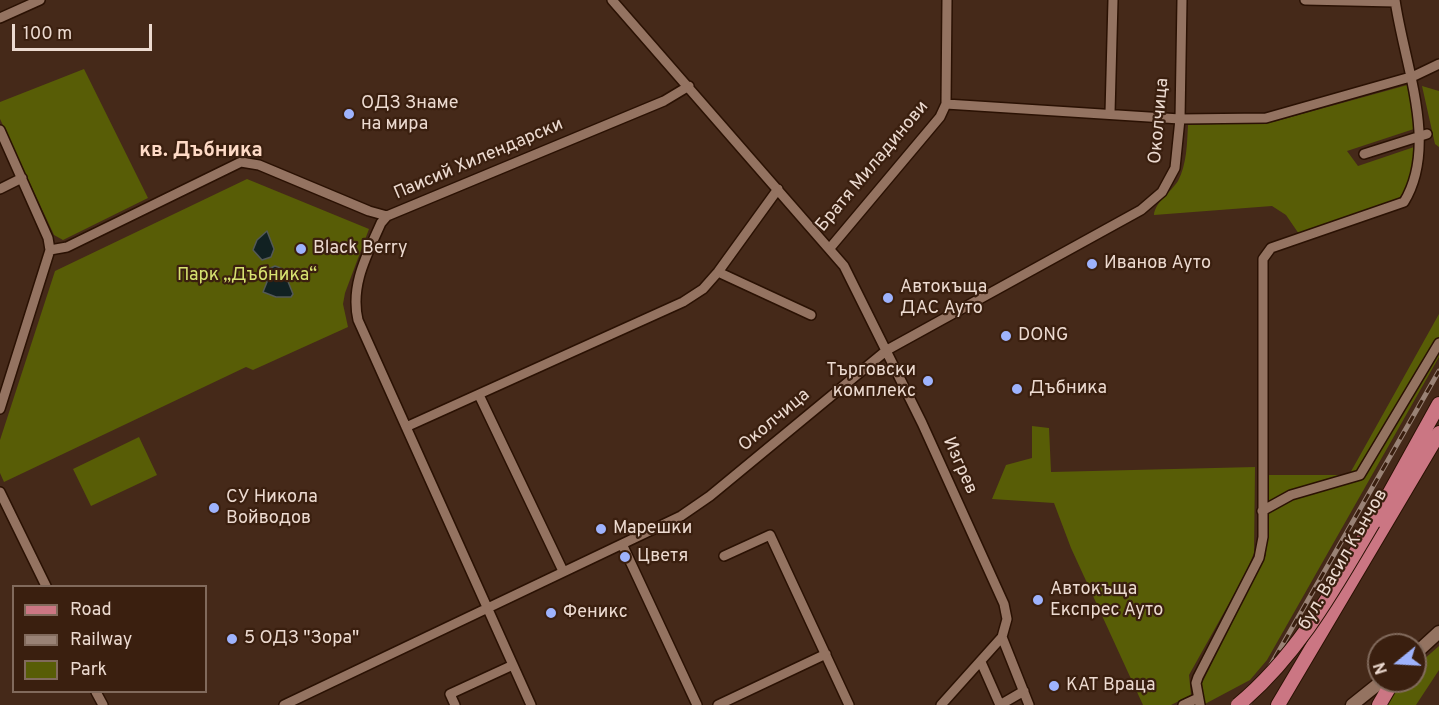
<!DOCTYPE html>
<html>
<head>
<meta charset="utf-8">
<style>
	body { margin:0 }
	#map { position:relative; width:1439px; height:705px; overflow:hidden; background:#452919; font-family:Overpass,sans-serif }
	canvas { display:block }
	.legend { position:absolute; left:12px; top:585px; width:195px; height:108px; box-sizing:border-box; background:#3a1f0f; border:2px solid #816a5c; margin:0; padding:8px 10px; list-style:none; font-size:18px; color:#ecdad0 }
	.legend li { display:flex; align-items:center; gap:12px; height:30px }
	.legend b { width:30px; border:2px solid #816a5c }
	.north { position:absolute; left:1367px; top:633px; width:60px; height:60px; box-sizing:border-box; background:#3a1f0f; border:2px solid #816a5c; border-radius:50%; rotate:252deg; font-size:16px; font-weight:700; line-height:24px; text-align:center; color:#ecdad0 }
	.north::after { content:''; display:block; margin:auto; width:21px; height:27px; background:#9eb3fd; clip-path:polygon(50% 0,100% 100%,50% 72%,0 100%) }
	.scale { position:absolute; left:12px; top:24px; width:140px; height:27px; box-sizing:border-box; border:3px solid #ecdad0; border-top:0; padding-left:8px; font-size:18px; line-height:21px; white-space:nowrap; color:#ecdad0; -webkit-text-stroke:4px #3a1f0f; paint-order:stroke }
</style>
</head>
<body>
<div id="map">
<canvas width="1439" height="705"></canvas>
<ul class="legend">
<li><b style="height:8px;background:#cb7683"></b>Road</li>
<li><b style="height:8px;background:#998275"></b>Railway</li>
<li><b style="height:16px;background:#585d06"></b>Park</li>
</ul>
<div class="north">N</div>
<div class="scale">100 m</div>
</div>
<script>
const ctx = document.querySelector('canvas').getContext('2d');
ctx.lineJoin = 'round';
function fillPath(path, color) { ctx.fillStyle = color; ctx.fill(path, 'evenodd'); }
function strokePath(path, color, width, dash) { ctx.strokeStyle = color; ctx.lineWidth = width; ctx.lineCap = dash ? 'butt' : 'round'; ctx.setLineDash(dash || []); ctx.stroke(path); }
function write(font, color, halo, rows, align = 'center') {
  ctx.font = font + ' Overpass,sans-serif'; ctx.lineWidth = 4.5; ctx.setLineDash([]); ctx.textBaseline = 'middle'; ctx.strokeStyle = halo; ctx.fillStyle = color; for (const [text, x, y, turn = 0] of rows) {
    ctx.save(); ctx.translate(x, y); ctx.rotate((+turn || 0) * Math.PI / 180); ctx.textAlign = isNaN(turn) ? turn : align; if (halo) ctx.strokeText(text, 0, 0); ctx.fillText(text, 0, 0); ctx.restore();
  }
}
fillPath(new Path2D(`
	M84 69 148 198 63 240 54 235 0 119V102Z
	M1411 84 1420 127 1347 151 1358 166 1420 145 1406 191 1398 199 1299 234 1286 215 1272 206 1154 215C1155 202 1171 192 1178 181 1187 164 1187 143 1188 125L1273 122Z
	M1422 86 1439 91V147L1435 144Z
	M247 179 369 229 345 293 343 304 348 327 253 370 246 367 4 482 0 473V440L55 271Z
	M1439 314V357L1267 660 1250 680 1203 705 1202 683 1266 555 1267 475H1349Z
	M1032 426 1049 428 1051 472 1255 467 1254 553 1246 573 1189 675 1191 695 1171 705H1143L1071 548 1054 503 992 499 1006 465 1032 458Z
	M139 437 157 475 91 506 73 469Z
	M1439 646V670L1416 705H1387L1403 681H1415V667Z`), '#585d06');
const water = new Path2D(`
	M267 231 274 249 271 257 262 260 253 250 257 240Z
	M275 266 283 269 293 294 291 297H276L263 292 267 282 266 270Z`);
fillPath(water, '#112122');
strokePath(water, '#535856', 1.5);
const street = new Path2D(`
	M612 0 844 266 922 423 1004 604 1007 619 1002 637 1029 705
	M1305 0 1395 2
	M0 18 40 0
	M946 104 1180 119 1266 118 1414 76 1439 64
	M1110 113 1113 0
	M0 130 48 238 50 250 0 409
	M1364 154 1427 134
	M0 189 22 178
	M387 216 381 223C367 255 350 285 358 320L531 705
	M830 248 940 117 946 104 947 0
	M50 250 67 247 241 162 259 165 369 211 387 216 664 101 689 86
	M718 272 811 315
	M479 395 563 571
	M406 427 683 302 703 289 718 272 778 189
	M0 492 46 586
	M1262 511 1291 495 1360 475 1439 343
	M622 544 697 705
	M724 556 770 535 849 705
	M981 662 1000 705
	M96 692 103 705
	M284 705 681 516 710 496 887 350 1141 210 1162 192 1175 168 1180 119 1182 0
	M455 705 450 694 513 665
	M718 705 826 654
	M941 705 1002 637
	M1000 705 1024 691
	M1183 705 1198 698
	M1200 705 1196 683 1198 677 1259 558 1263 537V259L1271 248 1404 202C1439 145 1404 64 1395 0`);
const secondary = new Path2D(`
	M1415 654 1439 632
	M1352 705 1382 681`);
const primary = new Path2D(`
	M1373 523 1439 404
	M1278 705 1439 433
	M1379 705 1393 681`);
strokePath(street, '#2a1103', 12);
strokePath(secondary, '#2a1103', 15);
strokePath(primary, '#2a1103', 16);
strokePath(street, '#947361', 9);
strokePath(secondary, '#947361', 12);
strokePath(primary, '#cb7683', 14);
const rail = new Path2D(`
	M1248 705 1439 371`);
strokePath(rail, '#998275', 5);
strokePath(rail, '#3a1f0f', 3, [9]);
const primaryBridge = new Path2D(`
	M1238 705C1298 655 1334 589 1373 523`);
strokePath(primaryBridge, '#2a1103', 16, []);
strokePath(primaryBridge, '#cb7683', 14);
for (const [x, y, r, color] of [
	[349,114,6,"#9eb3fd"],
	[301,249,6,"#9eb3fd"],
	[1092,264,6,"#9eb3fd"],
	[888,298,6,"#9eb3fd"],
	[1006,336,6,"#9eb3fd"],
	[928,381,6,"#9eb3fd"],
	[1017,389,6,"#9eb3fd"],
	[214,508,6,"#9eb3fd"],
	[601,529,6,"#9eb3fd"],
	[625,557,6,"#9eb3fd"],
	[1038,600,6,"#9eb3fd"],
	[551,613,6,"#9eb3fd"],
	[232,639,6,"#9eb3fd"],
	[1054,686,6,"#9eb3fd"]
]) { const dot = new Path2D(); dot.arc(x, y, r, 0, 2 * Math.PI); ctx.fillStyle = color; ctx.fill(dot); strokePath(dot, '#3a1f0f', 2); }
write('18px', '#ecdad0', '#3a1f0f', [
	["ОДЗ Знаме",361,104],
	["на мира",361,125],
	["Black Berry",313,249],
	["Иванов Ауто",1104,264],
	["Автокъща",900,288],
	["ДАС Ауто",900,309],
	["DONG",1018,336],
	["Търговски",916,371,"right"],
	["комплекс",916,392,"right"],
	["Дъбника",1029,389],
	["СУ Никола",226,498],
	["Войводов",226,519],
	["Марешки",613,529],
	["Цветя",637,557],
	["Автокъща",1050,590],
	["Експрес Ауто",1050,611],
	["Феникс",563,613],
	["5 ОДЗ \"Зора\"",244,639],
	["КАТ Враца",1066,686]
], 'left');
write('18px', '#ecdad0', '#3a1f0f', [
	["Околчица",1160,121,-85],
	["Паисий Хилендарски",479,160,-23],
	["Братя Миладинови",873,167,-50],
	["Околчица",775,421,-40],
	["Изгрев",959,466,66],
	["бул. Васил Кънчов",1344,560,-60]
]);
write('18px', '#d7e270', '#3a1f0f', [
	["Парк „Дъбника“",247,276]
]);
write('bold 20px', '#fedac6', '#3a1f0f', [
	["кв. Дъбника",201,152]
]);
</script>
</body>
</html>
